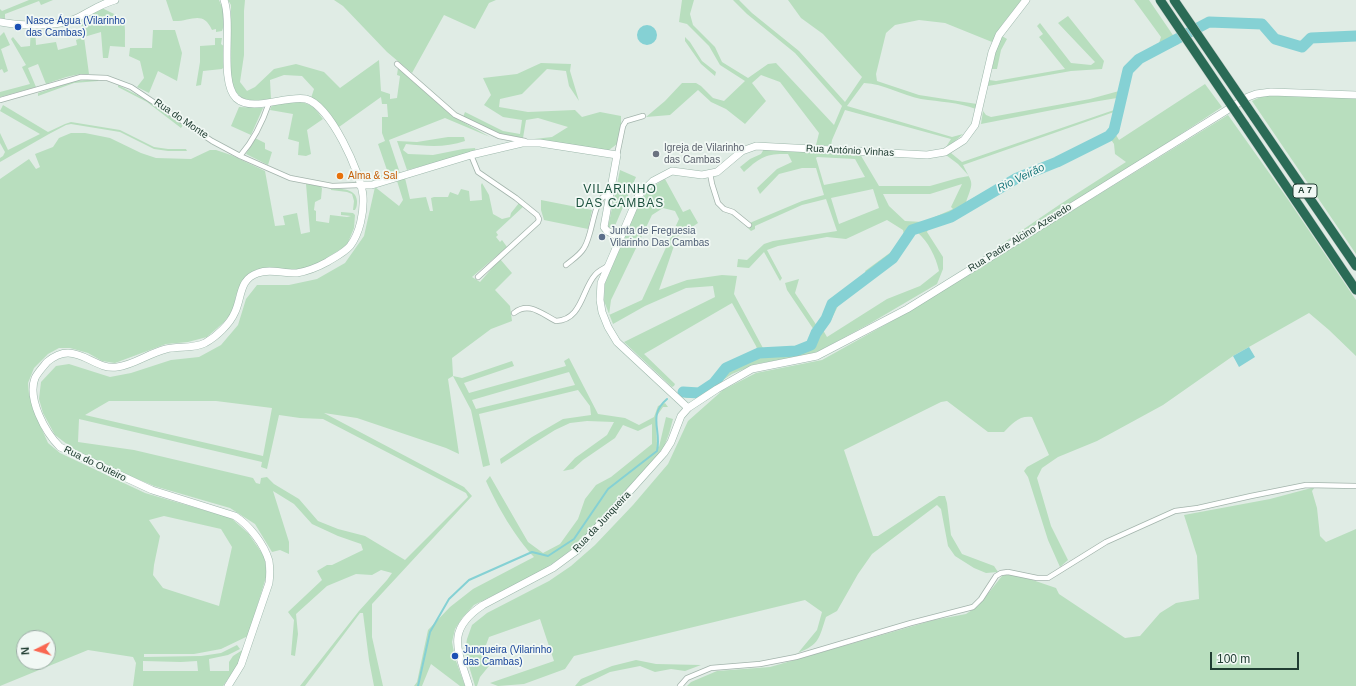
<!DOCTYPE html>
<html>
<head>
<meta charset="utf-8">
<style>
	body { margin:0 }
	#map { position:relative; width:1356px; height:686px; overflow:hidden; background:#e0ece5; font-family:Helvetica,sans-serif }
	canvas { display:block }
	.north { position:absolute; left:16px; top:630px; width:40px; height:40px; box-sizing:border-box; background:#f1f8f4; border:1px solid #9dada6; border-radius:50%; rotate:265deg; font-size:11px; font-weight:700; line-height:16px; text-align:center; color:#203d32 }
	.north::after { content:''; display:block; margin:auto; width:14px; height:18px; background:#f96751; clip-path:polygon(50% 0,100% 100%,50% 72%,0 100%) }
	.scale { position:absolute; left:1210px; top:652px; width:89px; height:18px; box-sizing:border-box; border:2px solid #203d32; border-top:0; padding-left:5px; font-size:12px; line-height:14px; white-space:nowrap; color:#203d32; -webkit-text-stroke:3px #f1f8f4; paint-order:stroke }
</style>
</head>
<body>
<div id="map">
<canvas width="1356" height="686"></canvas>
<div class="north">N</div>
<div class="scale">100 m</div>
</div>
<script>
const ctx = document.querySelector('canvas').getContext('2d');
ctx.lineJoin = 'round';
function fillPath(path, color) { ctx.fillStyle = color; ctx.fill(path, 'evenodd'); }
function strokePath(path, color, width, dash) { ctx.strokeStyle = color; ctx.lineWidth = width; ctx.lineCap = dash ? 'butt' : 'round'; ctx.setLineDash(dash || []); ctx.stroke(path); }
function write(font, color, halo, rows, align = 'center') {
  ctx.font = font + ' Helvetica,sans-serif'; ctx.lineWidth = 3.5; ctx.setLineDash([]); ctx.textBaseline = 'middle'; ctx.strokeStyle = halo; ctx.fillStyle = color; for (const [text, x, y, turn = 0] of rows) {
    ctx.save(); ctx.translate(x, y); ctx.rotate((+turn || 0) * Math.PI / 180); ctx.textAlign = isNaN(turn) ? turn : align; if (halo) ctx.strokeText(text, 0, 0); ctx.fillText(text, 0, 0); ctx.restore();
  }
}
fillPath(new Path2D(`
	M29 0H53L41 5 39 1 5 14V19L0 18V9L2 11Z
	M166 0H219L224 12V25L222 31 216 32V29L212 30C203 9 190 22 173 21Z
	M228 0H245L244 11V55L240 82 247 91 255 87 274 69 296 64 324 72 340 88 379 60 381 91 390 94V99L397 98 400 76 397 75 398 68 452 116 490 137 445 118 389 140 400 173 379 180 378 177 388 173 378 144 385 141 382 133V117H388L387 104H382L381 97 339 127 322 105 311 98 314 89 302 76 284 75 270 80 271 99C249 101 236 103 231 78V5Z
	M334 0H496L489 3 475 29 444 15 412 73 387 52 343 6Z
	M682 0H694L690 14 693 25 715 47 722 62 748 78 768 64 776 63 834 125 842 106 795 53 747 14 733 0H739L752 13 799 51 845 102 862 77 823 34 801 18 788 0H1022L1004 22 992 42 945 23 919 20 895 25 886 33 876 74 877 81 919 95 977 104 976 109C958 102 940 102 921 99 902 95 884 84 864 83L847 106 952 137 963 134 955 141 946 147 951 139 845 110 832 140 831 146 816 145 819 133 780 82 761 75 752 83 766 101 745 124 726 109 711 102 698 90 670 115 646 117 665 101 682 83H696L701 86 713 98 724 101 745 81 720 65 709 46 687 24 679 22Z
	M1134 0H1149L1179 44 1142 60 1131 72 1116 135 1119 140 1205 84 1222 107 1132 166 993 250 1059 205 1126 162 1115 154 1114 144 1110 138 1059 163 1019 180 957 218 929 227 927 232 943 257V269L937 284 869 324 819 351 807 355 756 364 732 374 700 395 694 398H686L678 392 679 390 682 389 691 391 700 389 718 376 724 365 758 351 756 346 732 303 644 354 675 384 674 386 672 387 624 342 715 297 713 286 686 288 645 306 613 324 604 301 605 283 639 203 650 188 665 179 683 212 690 209 698 223 677 237 659 290 687 280 722 275 737 276 734 294 764 350 802 345 812 339 814 330 787 290 785 283 799 279 795 293 817 326 826 316 834 297 862 277 865 283 839 304 831 320 823 330 827 337 887 299 920 286 939 271C936 257 928 241 917 232L911 235 896 258 868 276 865 271 891 252 904 235 903 230 887 220 846 239 827 237 778 246 767 250 782 278 780 281 764 252 749 268 737 267 738 259 747 260 764 244 773 241 837 231 826 199 802 205 755 226V229L751 231 746 226 752 222 802 201 824 195 816 168H802L779 174 760 194 757 188 777 169 792 162 788 154C766 153 759 158 744 172L740 167 750 159 761 154 764 149 860 154 879 186H930L958 178 969 176 958 164 946 155 951 153 962 162 1114 110 1117 98 1093 102 981 124 983 111 986 115 991 117 1090 99 1119 91 1125 69 1139 56 1158 46 1161 37ZM1114 112 1108 134 1059 158 1018 174 966 202C974 180 973 185 963 165ZM817 157 855 159 865 177 824 185 816 158ZM962 184 951 207 953 209 923 222 905 221 889 206 883 194H930ZM873 189 879 208 839 224 831 198ZM663 208 675 211 679 219 642 300 609 315 611 300 652 215Z
	M102 8C128 21 125 17 125 47L110 46 108 58H103L101 32 84 37 89 74C74 73 60 79 46 84L38 64 28 68 36 87 0 97V92L30 84 22 67 26 65 11 39 13 37 21 47 30 46 31 28H35L36 45 56 42 58 50 77 45 76 40 84 37 80 20Z
	M1068 16 1104 61 1102 69 1071 71 988 86 989 80 996 81 1065 69 1039 37 1043 34 1037 26 1040 23 1071 63 1091 65 1095 62 1058 23Z
	M153 30H175L182 53 177 81 158 71 149 93 137 87 144 78 140 61 129 56 130 48H152Z
	M4 32 10 45 1 49 8 71 4 73 2 69 0 70V36Z
	M1002 36 1007 39 1001 50 997 69H992L996 50Z
	M685 37 690 42 702 61 716 72 715 76 701 64 685 41Z
	M215 38H222L221 44 225 47 226 65 222 69 203 71 201 85 196 86 200 62V46L215 45Z
	M541 63 571 64 570 71 579 101 569 86 566 71 547 69 522 94 500 99 499 107 528 112 575 110 582 117 600 112 621 116V125L617 144 609 150 591 149 534 139 552 137 568 127 538 118 526 120 523 138 501 134 463 117 465 112 503 131 520 134 522 120 503 117 484 105 491 95 483 78 517 74Z
	M99 79 98 81 74 83 38 96V93L75 81Z
	M118 85 147 100 183 125 181 128 147 102 118 87Z
	M1266 95 1356 98V254L1252 101 1256 99Z
	M292 102C309 102 313 105 323 119L307 130 311 154 306 156 298 155 299 142 288 139 293 114 270 110 272 105Z
	M3 105 48 132 65 124 71 122 120 130 154 147 168 149H186L187 151H168L154 149 120 132 71 124 66 125 49 134 0 162V158L3 156 5 152 0 143V133L8 150 40 134 0 111Z
	M239 107 263 108 251 135 231 126Z
	M1228 115 1287 198 1356 300V356L1329 330 1309 313 1233 356 1163 405 1097 441 1058 457 1042 468 1037 478 1051 526 1068 560 1060 567 1048 540 1028 477 1024 471 1027 467 1049 455 1032 417C1019 415 1012 424 1004 432H988L947 401 941 402 844 450 873 536H878L939 496H945L947 503 951 535 962 554 994 566 998 572 986 573 974 568 955 556 948 546 941 509 937 505 872 554 858 574 837 611 826 617C819 638 820 644 798 653L817 630 822 612 805 600 574 656 565 669 524 684 498 686 490 683 554 661 540 619 489 637 486 645 489 666 480 677 477 686H475L465 653 467 639 472 625 487 613 549 581 571 566 595 545 633 505 668 464 688 421 723 390 756 373 822 360 901 316Z
	M71 133H85L110 138 141 153 156 158 191 159 210 150H216L231 155 265 171 275 226 285 225 283 216 297 213 301 234 310 232 306 184 320 186 322 188 321 199 315 202 314 210 316 211V221L329 223 330 215 347 217 351 216 341 215V212L353 213 355 215 354 228 347 245 319 263 298 270 257 269 246 276 236 295 233 311 223 323 207 337 188 342 166 344 115 363 102 361 88 353 70 348H59L48 354 34 368 28 383 29 394 40 425 48 443 60 453 145 493 231 518 248 533 264 556 267 574 248 636 221 649 194 654H144V657L201 656 221 653 237 645 240 649 228 655 209 659 210 671H229V662L233 656 244 649 239 663 223 686H133L136 663 133 657 88 650 0 686V179L29 159 36 169 40 167 35 154 53 147 59 138ZM164 516 221 529 232 547 219 606 163 588 153 575 154 565 160 536 149 520ZM24 638H48V662H24ZM143 661 181 662 197 661 198 671H143Z
	M448 137H464L465 141C446 148 425 146 406 144L403 150 408 154 433 155 463 149 475 148 476 152 407 170 397 141 417 142Z
	M255 138 265 143V149L272 152 268 165 246 154Z
	M620 170 636 177 614 228 608 227Z
	M405 178 410 199 426 197 430 211H433L431 198 434 197H448L450 192 458 195 461 189 469 191 470 201 482 200 481 185 482 183 489 195 493 214 502 219 510 217 511 213 519 203 524 206 496 232 498 235 496 237 500 242 502 240 507 247 472 277 480 282 500 259 512 273 495 290 510 306 512 321 491 329 452 358 453 376 462 378 512 361 514 366 464 383 469 393 566 366 564 361 569 358 598 414 625 418 639 425 654 417 658 406 665 403 668 407H663L656 417 657 445 659 447 666 417 673 419 669 434 662 452 581 542 559 559 540 572 474 605 462 618 455 629 452 642 455 658 465 686H460L431 664 422 686H414L417 682 428 630 450 607 473 589 534 557C515 537 497 506 486 481L490 476 528 542 543 553 560 544 578 519 585 499 596 485 611 477 652 444V424L638 431 623 425 615 438 583 460 573 469 563 471 575 458 607 435 614 422 587 421 570 423 555 430 501 464 500 459 532 437 563 419 591 415 590 406 578 390 479 414 490 465 483 467 471 410 453 376 448 379 459 454 446 448 357 418 324 413 464 487 472 496 372 604V637L383 686H374L369 660 363 613H360L305 686H300L359 611 387 580 392 573 381 570 372 575 356 574 327 586 296 614 298 634 295 656 291 655 294 620 288 612 322 580 317 571 327 565H332L363 550 361 544 338 536 312 524 294 504 273 491 289 542V554L280 550 272 552 255 524 230 508 154 486 104 465 72 448 55 435 43 413 39 399 41 382 56 366 69 364 110 377 131 373 171 360 199 357 221 345 238 325 246 299 257 285H289L317 279 345 263 364 236 375 187 399 206 403 200 397 181ZM569 372 575 385 476 409 472 400ZM109 401H216L272 408 263 456 85 415ZM279 415 300 418 323 419 466 493 468 497 405 560 365 536 338 529 318 521 299 499 274 484 267 477 261 478 260 484 256 483 253 478 134 450 78 442 79 419 262 462 261 467 267 469Z
	M331 188C341 189 356 188 357 201 357 204 357 207 355 210H353L354 201 352 194 347 192 331 190Z
	M541 200 592 210 588 229 544 220 541 210Z
	M1315 487 1312 491 1317 508 1320 536 1326 542 1356 529V686H687L691 682 717 671 770 667 934 620 966 614 978 606 1002 576 1012 573 1056 588 1059 594 1125 638 1140 636 1160 613 1176 603 1199 599 1197 556 1184 515 1270 499Z
	M636 660 656 664 701 665 685 671 671 669 655 672 640 666 610 672 581 686H575L581 679 612 666Z`), '#b8debe');
fillPath(new Path2D(`
	M637 35a10 10 0 1 1 20 0a10 10 0 1 1-20 0Z
	M1249 347 1255 357 1239 367 1233 356Z`), '#85d1d4');
strokePath(new Path2D(`
	M418 686 430 632 449 599 469 580 532 552 548 556 574 539 608 489 657 451C662 430 647 416 667 399`), '#85d1d4', 2);
strokePath(new Path2D(`
	M683 392 699 393 714 383 726 368 759 353 796 351 811 345 816 333 826 319 832 304 893 258 912 230 951 217 1017 178 1057 162 1109 136 1114 130 1128 70 1139 59 1209 22 1262 24 1275 39 1302 47 1311 38 1356 36`), '#85d1d4', 11);
const street = new Path2D(`
	M397 64 455 115 499 136 525 141
	M0 100 81 77 107 78 131 87 212 141 240 156 290 178 332 186 360 185
	M471 155 478 172 516 198 537 215 539 219 538 222 478 277
	M617 155 623 126 626 121 643 116
	M240 156C253 141 263 121 269 103
	M710 173 712 184 718 203 724 209 733 212 749 225
	M566 265C572 260 580 255 584 248 593 234 592 207 604 196L609 197
	M514 313C529 301 542 314 556 321 582 320 582 289 595 275 598 271 603 269 608 266
	M680 686 687 678 711 668 760 664 796 657 911 623 973 607 981 599 996 576 1001 573 1008 572 1037 578H1048L1106 542 1175 511 1198 508 1251 496 1306 485 1356 486`);
const secondary = new Path2D(`
	M224 0C233 24 219 81 236 98 252 113 286 95 306 99 330 105 361 173 363 196 364 212 360 233 350 246 344 253 335 257 327 262 318 267 308 271 297 273 284 274 270 268 258 273 239 279 242 297 235 312 230 324 216 337 205 343 193 349 178 346 166 349 149 353 134 365 117 367 99 370 86 353 68 353 60 353 53 357 47 362 43 367 38 372 35 378 27 399 45 432 60 447L152 490 235 516C249 525 264 544 269 561 270 568 270 575 269 583L241 665 228 686
	M0 22C20 26 55 27 75 19 88 13 100 4 115 0
	M360 185H372L471 155 522 143H540L617 155 604 227 607 231 620 237
	M688 408 617 342 608 327 602 312 600 300 601 283 639 195 653 181 672 171 702 175 717 172 742 151 756 146 927 155 945 152 964 140 975 125 992 52 999 35 1026 0
	M469 686C458 650 445 630 483 605L553 568 576 551 664 453 671 442 681 416 688 408 717 389 752 369 817 356 907 309 1248 97 1256 94 1271 92 1356 95`);
const highway = new Path2D(`
	M1254 117 1356 266
	M1244 124 1356 290`);
strokePath(street, '#a3b4ac', 6);
strokePath(secondary, '#9eb8ac', 8);
strokePath(highway, '#c1c9c6', 10);
strokePath(street, '#fff', 4.5);
strokePath(secondary, '#fff', 7);
strokePath(highway, '#2a6b56', 9);
const highwayBridge = new Path2D(`
	M1160 0 1244 124
	M1174 0 1254 117`);
strokePath(highwayBridge, '#c1c9c6', 10, []);
strokePath(highwayBridge, '#2a6b56', 9);
for (const [x, y, r, color] of [
	[18,27,4,"#1a4fb4"],
	[656,154,4,"#6b7280"],
	[340,176,4,"#e8710a"],
	[602,237,4,"#5c6f8a"],
	[455,656,4,"#1a4fb4"]
]) { const dot = new Path2D(); dot.arc(x, y, r, 0, 2 * Math.PI); ctx.fillStyle = color; ctx.fill(dot); strokePath(dot, '#f1f8f4', 1.5); }
for (const [x, y, w] of [
	[1305,191,24]
]) { const box = new Path2D(); box.roundRect(x - w / 2, y - 7, w, 14, 3); ctx.fillStyle = '#f1f8f4'; ctx.fill(box); strokePath(box, '#203d32', 1); }
write('bold 9px', '#203d32', null, [
	["A 7",1305,191]
]);
write('10px', '#164399', '#f1f8f4', [
	["Nasce Água (Vilarinho",26,21],
	["das Cambas)",26,33],
	["Junqueira (Vilarinho",463,650],
	["das Cambas)",463,662]
], 'left');
write('10px', '#203d32', '#f1f8f4', [
	["Rua do Monte",181,119,34],
	["Rua António Vinhas",850,151,3],
	["Rua Padre Alcino Azevedo",1020,238,-32],
	["Rua do Outeiro",95,464,26],
	["Rua da Junqueira",602,522,-47]
]);
write('10px', '#5b616d', '#f1f8f4', [
	["Igreja de Vilarinho",664,148],
	["das Cambas",664,160]
], 'left');
write('10px', '#c56008', '#f1f8f4', [
	["Alma & Sal",348,176]
], 'left');
write('10px', '#4e5e75', '#f1f8f4', [
	["Junta de Freguesia",610,231],
	["Vilarinho Das Cambas",610,243]
], 'left');
write('italic 11px', '#17777c', '#f1f8f4', [
	["Rio Veirão",1021,178,-26]
]);
ctx.letterSpacing = '1px';
write('12px', '#1b503d', '#f1f8f4', [
	["VILARINHO",620,190],
	["DAS CAMBAS",620,204]
]);
ctx.letterSpacing = '0px';
</script>
</body>
</html>
